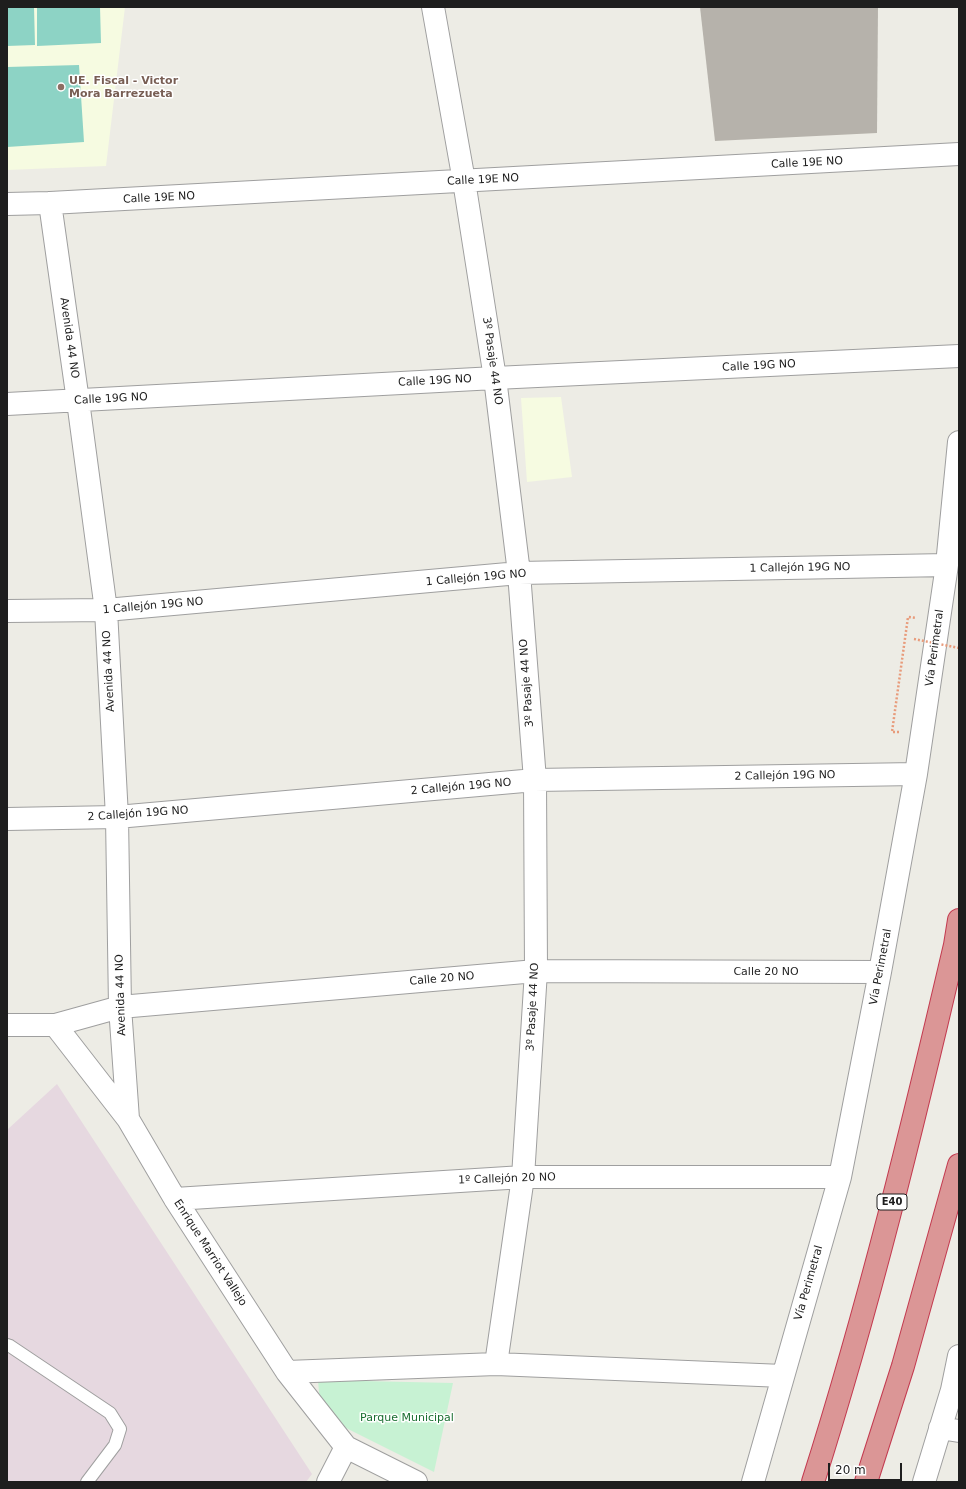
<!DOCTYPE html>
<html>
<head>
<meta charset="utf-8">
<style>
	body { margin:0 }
	#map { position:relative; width:966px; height:1489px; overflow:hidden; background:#edece5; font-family:"DejaVu Sans",sans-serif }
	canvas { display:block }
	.frame { position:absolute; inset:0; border:8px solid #1e1e1e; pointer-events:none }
	.scale { position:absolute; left:828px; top:1463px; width:74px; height:18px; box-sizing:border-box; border:2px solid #1e1e1e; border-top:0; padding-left:5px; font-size:12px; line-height:14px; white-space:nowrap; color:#1e1e1e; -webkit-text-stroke:3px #fff; paint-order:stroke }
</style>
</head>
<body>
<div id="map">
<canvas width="966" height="1489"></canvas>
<div class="frame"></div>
<div class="scale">20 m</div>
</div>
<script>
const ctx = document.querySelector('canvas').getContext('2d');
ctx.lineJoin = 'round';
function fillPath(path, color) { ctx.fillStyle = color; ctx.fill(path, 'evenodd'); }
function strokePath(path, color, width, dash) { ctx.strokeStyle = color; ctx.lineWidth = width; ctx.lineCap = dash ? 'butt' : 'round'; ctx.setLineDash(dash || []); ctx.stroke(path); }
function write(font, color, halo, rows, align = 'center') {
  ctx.font = font + ' "DejaVu Sans",sans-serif'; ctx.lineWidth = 3; ctx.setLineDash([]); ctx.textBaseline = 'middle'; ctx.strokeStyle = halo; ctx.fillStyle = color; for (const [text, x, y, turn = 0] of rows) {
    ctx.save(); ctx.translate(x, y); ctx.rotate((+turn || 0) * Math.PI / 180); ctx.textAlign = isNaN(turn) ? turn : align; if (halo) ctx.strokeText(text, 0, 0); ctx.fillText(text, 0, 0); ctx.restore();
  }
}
fillPath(new Path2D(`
	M57 1084 312 1474 306 1482H7V1130Z`), '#e6d8e0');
fillPath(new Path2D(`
	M7 7H125L106 166 7 170Z
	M561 397 572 477 527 482 521 398Z`), '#f6fbe1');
fillPath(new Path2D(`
	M318 1380 453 1383 434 1472 338 1424 320 1404Z`), '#c7f2d3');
fillPath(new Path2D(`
	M7 7H34L35 45 7 46Z
	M37 7H100L101 43 37 46Z
	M79 65 84 142 7 147V67Z`), '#8dd3c5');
fillPath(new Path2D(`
	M700 7H878L877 133 715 141Z`), '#b6b2ab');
const lane = new Path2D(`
	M7 1345 10 1346 110 1413 120 1429 115 1445 87 1482`);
const street = new Path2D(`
	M433 7 464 181 495 378 519 573 535 780 536 971 523 1177 496 1364
	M50 203 78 401 106 610 117 817 120 1007 128 1119
	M7 204 50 203 959 154
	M7 404 495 378 959 356
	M7 611 106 610 519 573 947 565
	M7 819 117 817 535 780 916 774
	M7 1025H55L120 1007 536 971 880 972
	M55 1025 128 1119 175 1199 287 1372 346 1447 416 1482
	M175 1199 523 1177H840
	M287 1372 496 1364 783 1376
	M940 1428 959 1431
	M328 1482 346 1447
	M753 1482 840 1177 880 972 916 774 947 565 959 442
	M924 1482 952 1390 959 1356`);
const highway = new Path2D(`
	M813 1482C869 1306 913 1125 955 945L959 920
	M866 1482 903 1366 959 1165`);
strokePath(lane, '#9f9f9f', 14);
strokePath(street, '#9f9f9f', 24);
strokePath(highway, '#c33a4f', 24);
strokePath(new Path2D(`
	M899 732H892L908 617 916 618`), '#e89b7b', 2.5, [2, 2]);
strokePath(lane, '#fff', 12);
strokePath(street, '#fff', 22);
strokePath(highway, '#db9696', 22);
strokePath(new Path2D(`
	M914 639 959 648`), '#e89b7b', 2.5, [2, 2]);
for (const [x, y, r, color] of [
	[61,87,4,"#8d6e63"]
]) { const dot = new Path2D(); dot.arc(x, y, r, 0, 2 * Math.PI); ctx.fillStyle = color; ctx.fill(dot); strokePath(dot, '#fff', 1.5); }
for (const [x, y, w] of [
	[892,1202,30]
]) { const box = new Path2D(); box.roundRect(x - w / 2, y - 8, w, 16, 3); ctx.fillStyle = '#fff'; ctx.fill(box); strokePath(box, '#1e1e1e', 1); }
write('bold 10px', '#1e1e1e', null, [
	["E40",892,1202]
]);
write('bold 11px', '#785e54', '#fff', [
	["UE. Fiscal - Victor",69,81],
	["Mora Barrezueta",69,94]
], 'left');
write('11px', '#1e1e1e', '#fff', [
	["Calle 19E NO",807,163,-3],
	["Calle 19E NO",483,180,-3],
	["Calle 19E NO",159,198,-3],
	["Avenida 44 NO",69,338,82],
	["3º Pasaje 44 NO",492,361,82],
	["Calle 19G NO",759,366,-3],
	["Calle 19G NO",435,381,-3],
	["Calle 19G NO",111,399,-3],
	["1 Callejón 19G NO",800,568,-1],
	["1 Callejón 19G NO",476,578,-5],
	["1 Callejón 19G NO",153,606,-5],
	["Vía Perimetral",935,648,-82],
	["Avenida 44 NO",109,671,-93],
	["3º Pasaje 44 NO",527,683,-94],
	["2 Callejón 19G NO",785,776,-1],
	["2 Callejón 19G NO",461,787,-5],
	["2 Callejón 19G NO",138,814,-4],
	["Vía Perimetral",881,967,-79],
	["Calle 20 NO",766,972],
	["Calle 20 NO",442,979,-5],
	["Avenida 44 NO",121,995,-92],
	["3º Pasaje 44 NO",533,1007,-87],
	["1º Callejón 20 NO",507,1179,-2],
	["Enrique Marriot Vallejo",210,1253,57],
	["Vía Perimetral",809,1283,-74]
]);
write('11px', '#196e30', '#fff', [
	["Parque Municipal",407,1418]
]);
</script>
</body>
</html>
